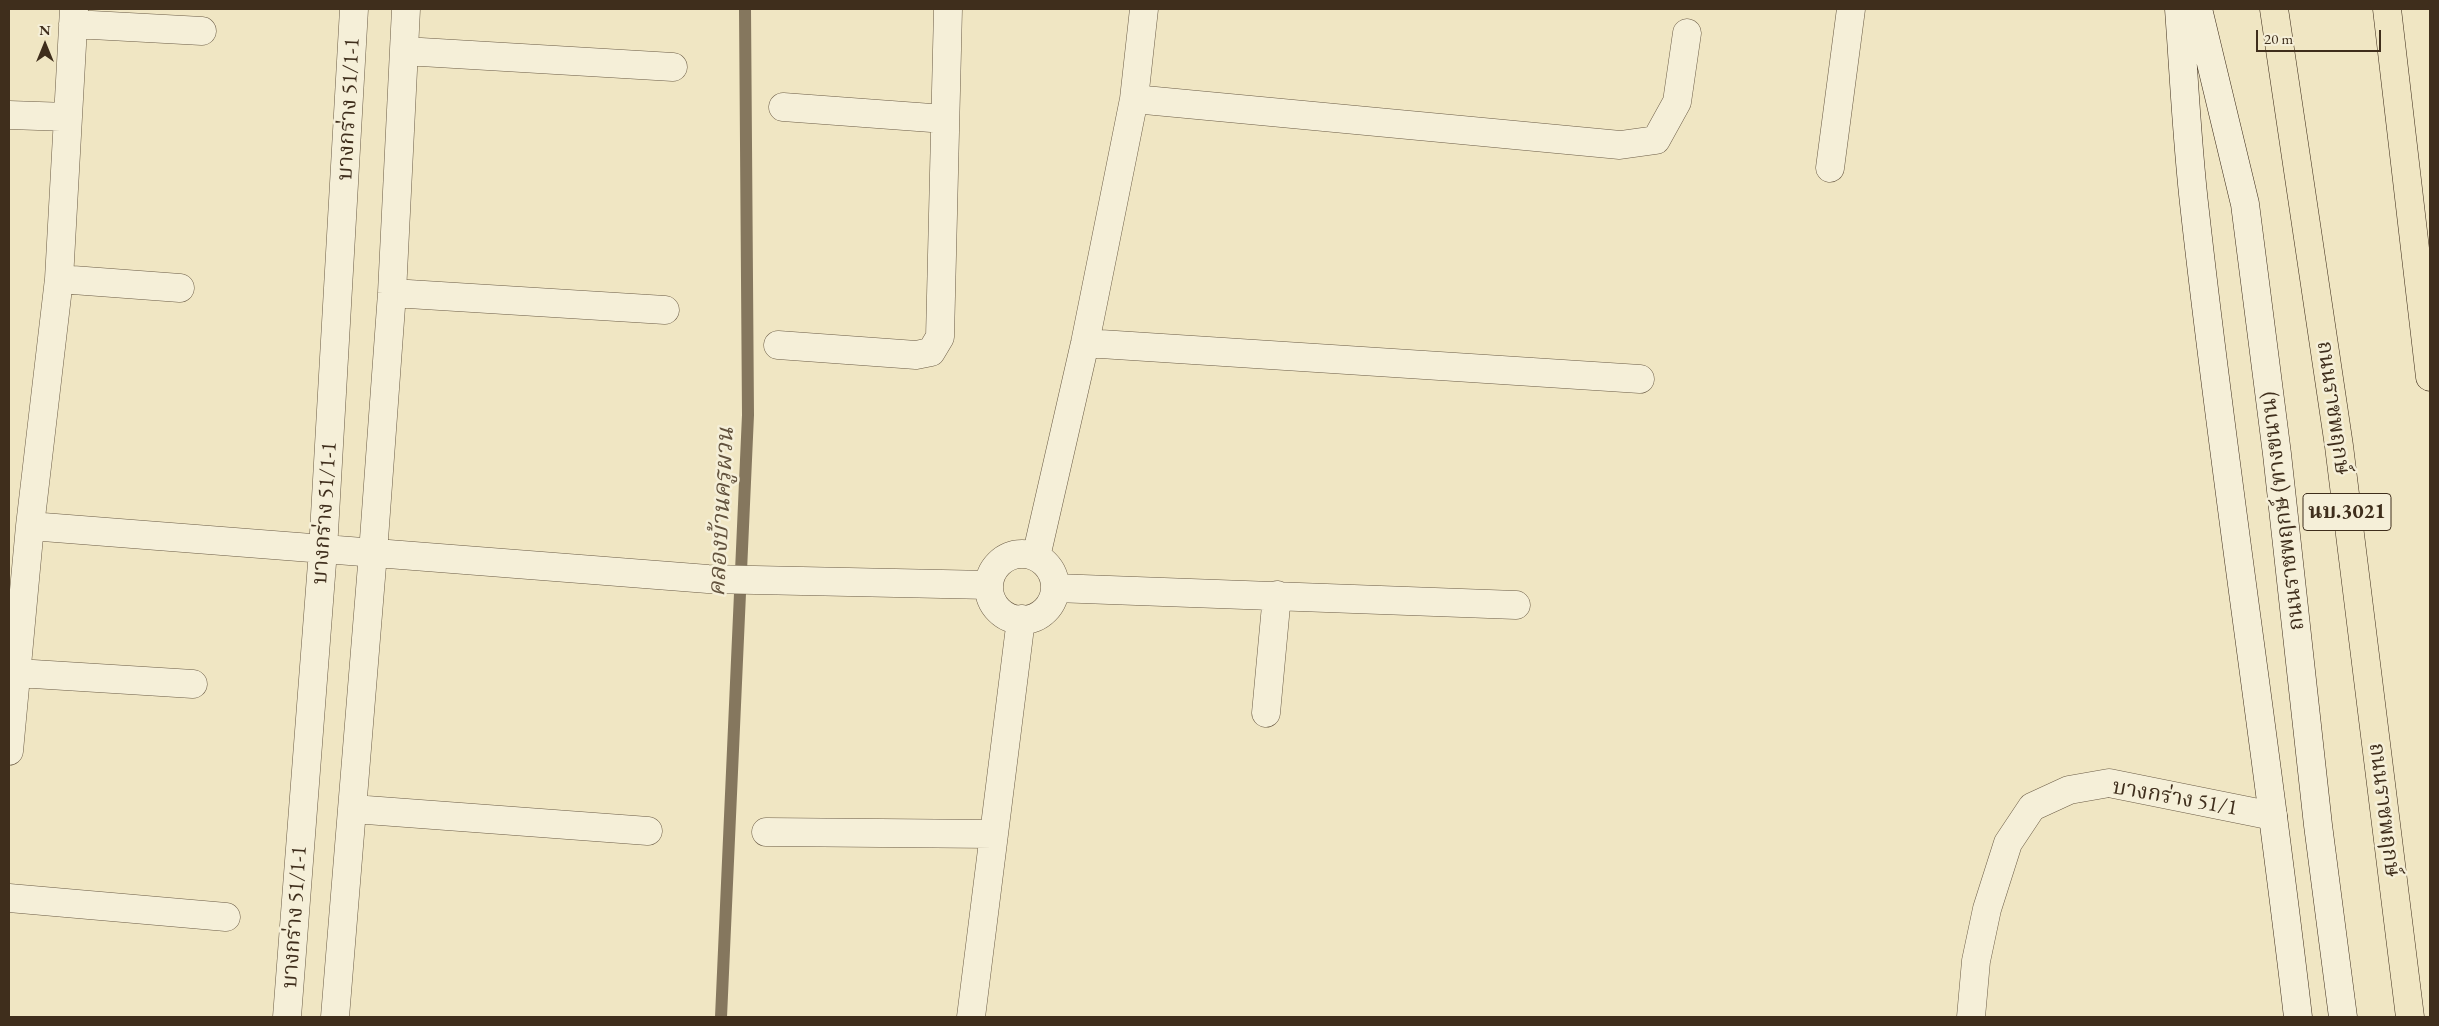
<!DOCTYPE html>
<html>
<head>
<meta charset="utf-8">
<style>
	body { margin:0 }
	#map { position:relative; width:2439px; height:1026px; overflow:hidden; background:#f0e6c3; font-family:"EB Garamond",serif }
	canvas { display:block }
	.frame { position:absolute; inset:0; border:10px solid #3f2e1c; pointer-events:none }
	.north { position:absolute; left:20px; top:20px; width:50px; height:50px; -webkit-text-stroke:4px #f5efd8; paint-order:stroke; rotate:0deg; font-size:14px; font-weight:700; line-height:20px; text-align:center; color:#3f2e1c }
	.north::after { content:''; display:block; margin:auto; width:18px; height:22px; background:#3f2e1c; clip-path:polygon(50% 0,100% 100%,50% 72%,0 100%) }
	.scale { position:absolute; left:2256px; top:30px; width:125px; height:22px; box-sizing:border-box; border:2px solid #3f2e1c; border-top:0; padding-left:6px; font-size:15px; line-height:18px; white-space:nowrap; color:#3f2e1c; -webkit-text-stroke:4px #f5efd8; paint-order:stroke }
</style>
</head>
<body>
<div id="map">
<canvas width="2439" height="1026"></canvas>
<div class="frame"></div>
<div class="north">N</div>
<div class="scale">20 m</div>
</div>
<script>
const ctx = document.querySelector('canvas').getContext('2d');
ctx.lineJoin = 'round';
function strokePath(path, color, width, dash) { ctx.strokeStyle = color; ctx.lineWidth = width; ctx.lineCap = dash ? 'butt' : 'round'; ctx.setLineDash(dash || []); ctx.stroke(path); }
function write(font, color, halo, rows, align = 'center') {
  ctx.font = font + ' "EB Garamond","Noto Serif Thai",serif'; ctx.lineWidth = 5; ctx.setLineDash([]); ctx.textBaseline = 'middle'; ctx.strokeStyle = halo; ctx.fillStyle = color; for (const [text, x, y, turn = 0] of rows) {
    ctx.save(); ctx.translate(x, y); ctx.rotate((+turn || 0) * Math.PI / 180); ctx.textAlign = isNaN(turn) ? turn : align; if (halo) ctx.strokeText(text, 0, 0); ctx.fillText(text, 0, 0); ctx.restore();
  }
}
strokePath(new Path2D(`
	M721 1017 748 415 745 9`), '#85775e', 12);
const minor = new Path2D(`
	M73 24 202 31
	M404 51 673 67
	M1134 99 1620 145 1656 140 1677 102 1687 33
	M783 107 945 119
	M9 115 68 117
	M1830 168 1851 9
	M59 279 180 288
	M392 293 665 310
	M1085 343 1640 379
	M778 345 916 355 931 352 940 337 948 9
	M30 526 708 579 989 585
	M989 587a33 33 0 1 1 66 0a33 33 0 1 1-66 0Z
	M1036 557 1085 343 1134 99 1144 9
	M1055 588 1516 605
	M17 673 193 684
	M1266 713 1277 595
	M9 751 30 526 59 279 74 9
	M353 809 648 831
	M766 832 993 834
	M9 898 226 917
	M287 1017 323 550 354 9
	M335 1017 373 553 392 293 406 9
	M971 1017 1021 619
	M1971 1017 1976 961 1987 909 2008 843 2032 807 2069 790 2109 783 2273 816`);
const secondary = new Path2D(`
	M2179 9C2184 76 2187 145 2195 212 2225 481 2267 749 2298 1017
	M2198 9 2245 204 2277 454 2318 825 2343 1017`);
const primary = new Path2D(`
	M2274 9 2339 446 2410 1017
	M2387 9 2430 377`);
strokePath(minor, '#6b5c46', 29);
strokePath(secondary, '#3f2e1c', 29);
strokePath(primary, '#3f2e1c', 29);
strokePath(minor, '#f5efd8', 28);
strokePath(secondary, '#f5efd8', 28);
strokePath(primary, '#f0e6c3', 28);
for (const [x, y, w] of [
	[2347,512,88]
]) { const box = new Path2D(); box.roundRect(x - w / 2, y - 18.5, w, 37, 4); ctx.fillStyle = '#f5efd8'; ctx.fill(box); strokePath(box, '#3f2e1c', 1); }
write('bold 21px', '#3f2e1c', null, [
	["นบ.3021",2347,512]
]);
write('22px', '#3f2e1c', '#f5efd8', [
	["บางกร่าง 51/1-1",349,109,-87],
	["ถนนราชพฤกษ์",2333,408,82],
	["ถนนราชพฤกษ์ (ทางขนาน)",2283,511,-97],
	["บางกร่าง 51/1-1",325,513,-86],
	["บางกร่าง 51/1",2175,798,10],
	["ถนนราชพฤกษ์",2384,810,83],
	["บางกร่าง 51/1-1",295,917,-86]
]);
write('italic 24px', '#62523d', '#f5efd8', [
	["คลองบ้านครูผวน",722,512,-87]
]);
</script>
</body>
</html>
